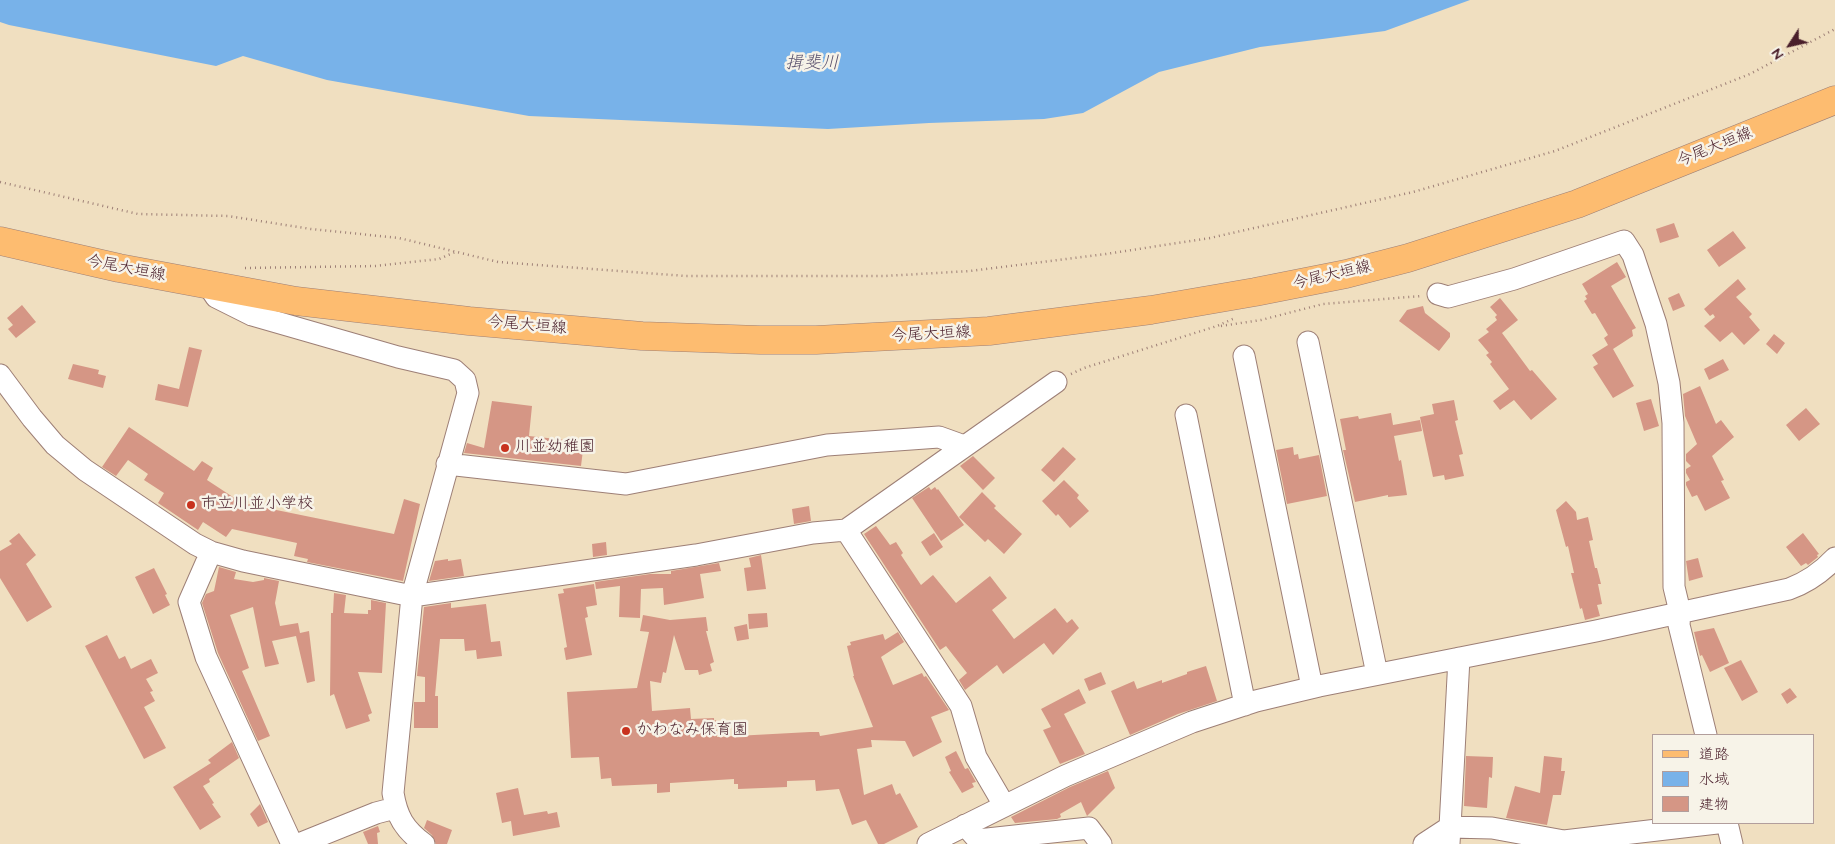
<!DOCTYPE html>
<html>
<head>
<meta charset="utf-8">
<style>
	body { margin:0 }
	#map { position:relative; width:1835px; height:844px; overflow:hidden; background:#f0dfc0; font-family:"Architects Daughter","Klee One",sans-serif }
	canvas { display:block }
	.legend { position:absolute; left:1652px; top:734px; width:162px; height:90px; box-sizing:border-box; background:#f7f3e8; border:1px solid #b29e9c; margin:0; padding:6px 9px; list-style:none; font-size:15px; color:#4a1f2b }
	.legend li { display:flex; align-items:center; gap:10px; height:25px }
	.legend b { width:25px; border:1px solid #b29e9c }
	.north { position:absolute; left:1765px; top:20px; width:50px; height:50px; -webkit-text-stroke:4px #f7f3e8; paint-order:stroke; rotate:235deg; font-size:14px; font-weight:700; line-height:20px; text-align:center; color:#4a1f2b }
	.north::after { content:''; display:block; margin:auto; width:18px; height:22px; background:#4a1f2b; clip-path:polygon(50% 0,100% 100%,50% 72%,0 100%) }
</style>
</head>
<body>
<div id="map">
<canvas width="1835" height="844"></canvas>
<ul class="legend">
<li><b style="height:6px;background:#fdbc70"></b>道路</li>
<li><b style="height:14px;background:#78b2e9"></b>水域</li>
<li><b style="height:14px;background:#d59685"></b>建物</li>
</ul>
<div class="north">N</div>
</div>
<script>
const ctx = document.querySelector('canvas').getContext('2d');
ctx.lineJoin = 'round';
function fillPath(path, color) { ctx.fillStyle = color; ctx.fill(path, 'evenodd'); }
function strokePath(path, color, width, dash) { ctx.strokeStyle = color; ctx.lineWidth = width; ctx.lineCap = dash ? 'butt' : 'round'; ctx.setLineDash(dash || []); ctx.stroke(path); }
function write(font, color, halo, rows, align = 'center') {
  ctx.font = font + ' "Architects Daughter","Klee One",sans-serif'; ctx.lineWidth = 5; ctx.setLineDash([]); ctx.textBaseline = 'middle'; ctx.strokeStyle = halo; ctx.fillStyle = color; for (const [text, x, y, turn = 0] of rows) {
    ctx.save(); ctx.translate(x, y); ctx.rotate((+turn || 0) * Math.PI / 180); ctx.textAlign = isNaN(turn) ? turn : align; if (halo) ctx.strokeText(text, 0, 0); ctx.fillText(text, 0, 0); ctx.restore();
  }
}
fillPath(new Path2D(`
	M0 0H1470L1385 31 1260 47 1159 72 1083 113 1044 119 929 123 828 129 529 116 327 80 243 56 216 66 9 25 0 22Z`), '#78b2e9');
fillPath(new Path2D(`
	M1674 223 1679 237 1660 243 1656 229Z
	M1733 231 1746 248 1719 267 1707 250Z
	M1617 262 1626 277 1611 286 1636 328 1632 330 1633 336 1613 349 1634 386 1613 398 1593 367 1598 364 1592 355 1608 345 1604 338 1608 335 1595 313 1592 314 1584 301 1587 299 1585 296 1588 294 1582 284Z
	M1738 279 1746 289 1736 297 1752 314 1749 317 1760 330 1744 345 1732 332 1720 342 1704 326 1715 317 1713 314 1710 316 1704 309Z
	M1679 293 1685 306 1673 311 1668 298Z
	M1500 298 1518 320 1502 333 1530 371 1532 370 1557 399 1531 420 1514 400 1500 410 1493 401 1509 389 1490 364 1492 362 1486 355 1489 353 1478 340 1489 332 1486 329 1497 320 1495 317 1497 315 1490 307Z
	M22 305 36 322 16 338 8 329 13 325 7 318Z
	M1423 306 1425 313 1450 333V337L1439 351 1399 321 1407 310Z
	M1774 334 1785 343 1777 354 1766 344Z
	M189 347 202 350 188 407 155 400 158 384 179 389Z
	M1723 359 1729 370 1709 380 1704 369Z
	M73 364 99 370 98 374 106 376 103 388 68 379Z
	M1700 386 1716 424 1721 420 1734 437 1712 456 1724 480 1721 481 1730 498 1705 511 1697 495 1692 497 1686 485V482L1690 480 1686 473V469L1691 466 1686 461V454L1697 444 1685 416 1683 394Z
	M1651 399 1659 426 1644 431 1636 403Z
	M1454 400 1458 420 1455 421 1463 454 1459 455 1464 476 1445 480 1444 475 1433 477 1420 417 1434 414 1432 404Z
	M492 401 532 406 529 436 584 442 581 466 464 453 467 443 484 448Z
	M1806 408 1820 424 1799 441 1786 425Z
	M1391 413 1393 425 1420 420 1422 431 1394 436 1399 461 1401 460 1407 495 1388 497V495L1355 502 1343 450H1346L1340 419 1358 416 1359 419Z
	M129 427 194 471 202 461 213 468 207 480 242 503 394 534 404 499 420 504 403 581 307 562 308 559 294 556 297 543 232 529 226 537 203 522 198 530 158 503 164 493 144 480 148 474 128 460 116 476 102 467Z
	M1063 447 1076 459 1054 482 1041 470Z
	M1293 447 1294 455 1298 454 1299 459 1319 455 1327 496 1287 504 1276 450Z
	M973 456 995 478 983 490 960 466Z
	M1064 480 1079 495 1077 498 1089 511 1070 528 1058 514 1056 516 1042 501Z
	M929 487 931 490 935 487 937 490 938 489 964 525 941 541 912 498Z
	M982 492 996 506 994 508 1022 534 1004 554 988 539 985 542 959 517Z
	M1566 501 1576 512 1577 520 1588 517 1593 540 1589 541 1595 568H1597L1601 584H1598L1602 604 1597 605 1600 616 1585 620 1582 608 1580 609 1571 573H1574L1568 546 1566 547 1556 510Z
	M809 506 811 521 794 524 792 509Z
	M876 526 890 545 896 542 903 553 901 555 921 585 933 575 956 603 990 576 1007 598 992 610 1014 639 1055 608 1067 623 1072 619 1079 628 1053 655 1044 643 1003 674 997 665 965 690 959 680 967 673 946 646 940 650 864 534Z
	M19 533 36 555 26 564 52 607 27 622 0 578V551L12 544 9 541Z
	M934 533 943 547 930 556 921 542Z
	M1803 533 1819 554 1817 555 1818 557 1808 565 1806 563 1801 566 1786 547Z
	M606 542 607 555 593 557 592 544Z
	M761 555 766 589 747 591 744 568 751 567 749 558Z
	M1698 558 1703 577 1689 581 1686 561Z
	M448 559V561L461 559 464 576 429 581 435 561Z
	M719 563 721 571 700 574 704 598 664 605 663 588 641 589 640 618 619 617 620 586 596 589 595 582 650 574H671V571Z
	M219 567 236 572 234 579 253 582 264 580V578L279 581 275 603 280 626 298 623 300 633 309 631 315 681 307 683 296 636 272 641 279 664 265 667 253 607 230 615 249 668 242 671 270 736 258 741 218 653 202 603 206 594 214 591Z
	M154 568 167 594 165 595 170 605 153 614 135 577Z
	M594 584 597 605 586 607 588 617 585 618 592 655 566 660 564 648 567 647 558 594 564 593 563 589Z
	M334 593 346 595 344 613 368 614V610H371V600L386 603 382 673 358 672 372 713 368 715 370 721 346 729 334 694 330 696 331 613H333Z
	M451 603V608L486 604 491 642 500 641 502 656 477 659 476 650 465 651 464 639H440L435 696H438V728H414V702H425V677L417 676 424 607Z
	M767 613 768 627 749 629 748 614Z
	M643 615 670 620 706 617 708 631H706L714 662 710 664 712 671 699 675 698 670H685L674 635 666 673 663 672 661 683 650 681 652 711 690 708 691 719 714 718V721L716 720 717 737 810 732H819L820 736 873 727 853 676H854L847 646 851 645 850 642 883 634 885 640 898 632 904 642 881 657 893 685 922 673 924 677 926 676 949 710 931 717 942 742 913 757 905 741 871 740 872 747 857 749 864 795 892 784 896 795 900 793 918 827 884 844H878L866 820 852 825 839 789 816 791 815 780 787 781V787L738 789V784H734V779L670 783V792L657 793V784L612 786 611 778 601 779 599 757 571 758 567 692 637 688 649 632 640 631Z
	M747 624 749 639 737 641 734 627Z
	M1714 628 1729 663 1710 672 1702 655 1700 656 1694 632Z
	M107 635 119 659 125 656 131 669 151 659 158 673 146 679 153 691 150 692 155 701 144 707 166 748 144 759 85 646Z
	M1741 660 1758 692 1742 701 1724 668Z
	M1206 666 1217 701 1178 714 1130 735 1111 691 1134 681 1137 689 1162 680V683L1187 674V672Z
	M1101 672 1106 684 1089 691 1084 679Z
	M1790 688 1797 697 1787 704 1781 694Z
	M1079 689 1086 703 1064 714 1085 754 1060 764 1043 730 1051 727 1041 709Z
	M232 742 239 758 209 779 210 782 203 786 214 803 212 804 221 817 200 830 173 787 211 763 208 760Z
	M956 751 965 769 968 768 976 782 972 783 974 787 962 793 949 772 951 771 945 757Z
	M1466 756 1493 757 1492 778 1489 777 1487 808 1464 806Z
	M1544 756 1562 758 1561 771H1565L1561 795H1553L1547 825 1506 818 1515 786 1540 793Z
	M1108 771 1115 788 1087 816 1081 802 1060 814 1061 817 1057 819 1015 823 1011 817 1070 787Z
	M518 788 524 815 547 811 548 814 557 812 560 827 513 836 511 821 502 823 496 793Z
	M260 804 268 822 258 827 250 814Z
	M427 820 452 830 447 844H436L432 835 424 828Z
	M378 826 380 832 377 833 378 844H368L363 832Z`), '#d59685');
const minor = new Path2D(`
	M208 285 216 297 252 315 398 357 454 370 465 380 468 393 412 596 393 793C397 817 404 829 424 844
	M1438 294 1448 297 1514 279 1624 241 1633 255 1656 324 1669 383 1673 423 1674 587 1680 612 1679 625 1706 735
	M1308 342 1377 674
	M1244 356 1312 687
	M0 375 32 418 55 445 85 470 195 544 211 552 243 561 412 596 696 555 813 533 846 530 1056 382
	M1186 415 1245 705
	M447 464 626 484 827 445 939 437 964 446
	M846 530 961 706 976 757 1004 805
	M211 552 189 602 206 657 292 844
	M1727 823 1732 844
	M965 825 978 840 1089 828 1101 844
	M299 844 376 813 395 808
	M928 844 1065 776 1192 722 1256 701 1319 686 1596 631 1789 589C1808 582 1821 573 1835 558
	M1424 844 1450 827 1459 658
	M1449 844 1450 827 1492 828 1564 841 1717 823`);
const major = new Path2D(`
	M0 241 119 268 296 301 469 321 642 336 760 340H816L989 331 1151 310 1255 292 1346 274 1408 258 1577 204 1835 100`);
strokePath(minor, '#9d7f76', 23);
strokePath(major, '#9d7f76', 29);
strokePath(new Path2D(`
	M0 182 138 214 228 216 311 229 399 238 498 262 686 276H885L970 271 1106 254 1210 238 1413 192 1555 151 1750 74 1835 29
	M245 268 375 266 439 259 455 252
	M1221 326 1261 320 1323 304 1421 296
	M1071 374 1084 368 1217 326 1235 318`), '#9d7f76', 2.5, [1, 4]);
strokePath(minor, '#fff', 21);
strokePath(major, '#fdbc70', 28);
for (const [x, y, r, color] of [
	[505,448,5,"#c8321e"],
	[191,505,5,"#c8321e"],
	[626,731,5,"#c8321e"]
]) { const dot = new Path2D(); dot.arc(x, y, r, 0, 2 * Math.PI); ctx.fillStyle = color; ctx.fill(dot); strokePath(dot, '#f7f3e8', 2); }
write('16px', '#4a1f2b', '#f7f3e8', [
	["今尾大垣線",1715,148,-22],
	["今尾大垣線",126,269,11],
	["今尾大垣線",1332,276,-13],
	["今尾大垣線",527,326,5],
	["今尾大垣線",931,335,-3]
]);
write('16px', '#4a1f2b', '#f7f3e8', [
	["川並幼稚園",515,448],
	["市立川並小学校",201,505],
	["かわなみ保育園",636,731]
], 'left');
write('italic 18px', '#5a526e', '#f7f3e8', [
	["揖斐川",812,64]
]);
</script>
</body>
</html>
